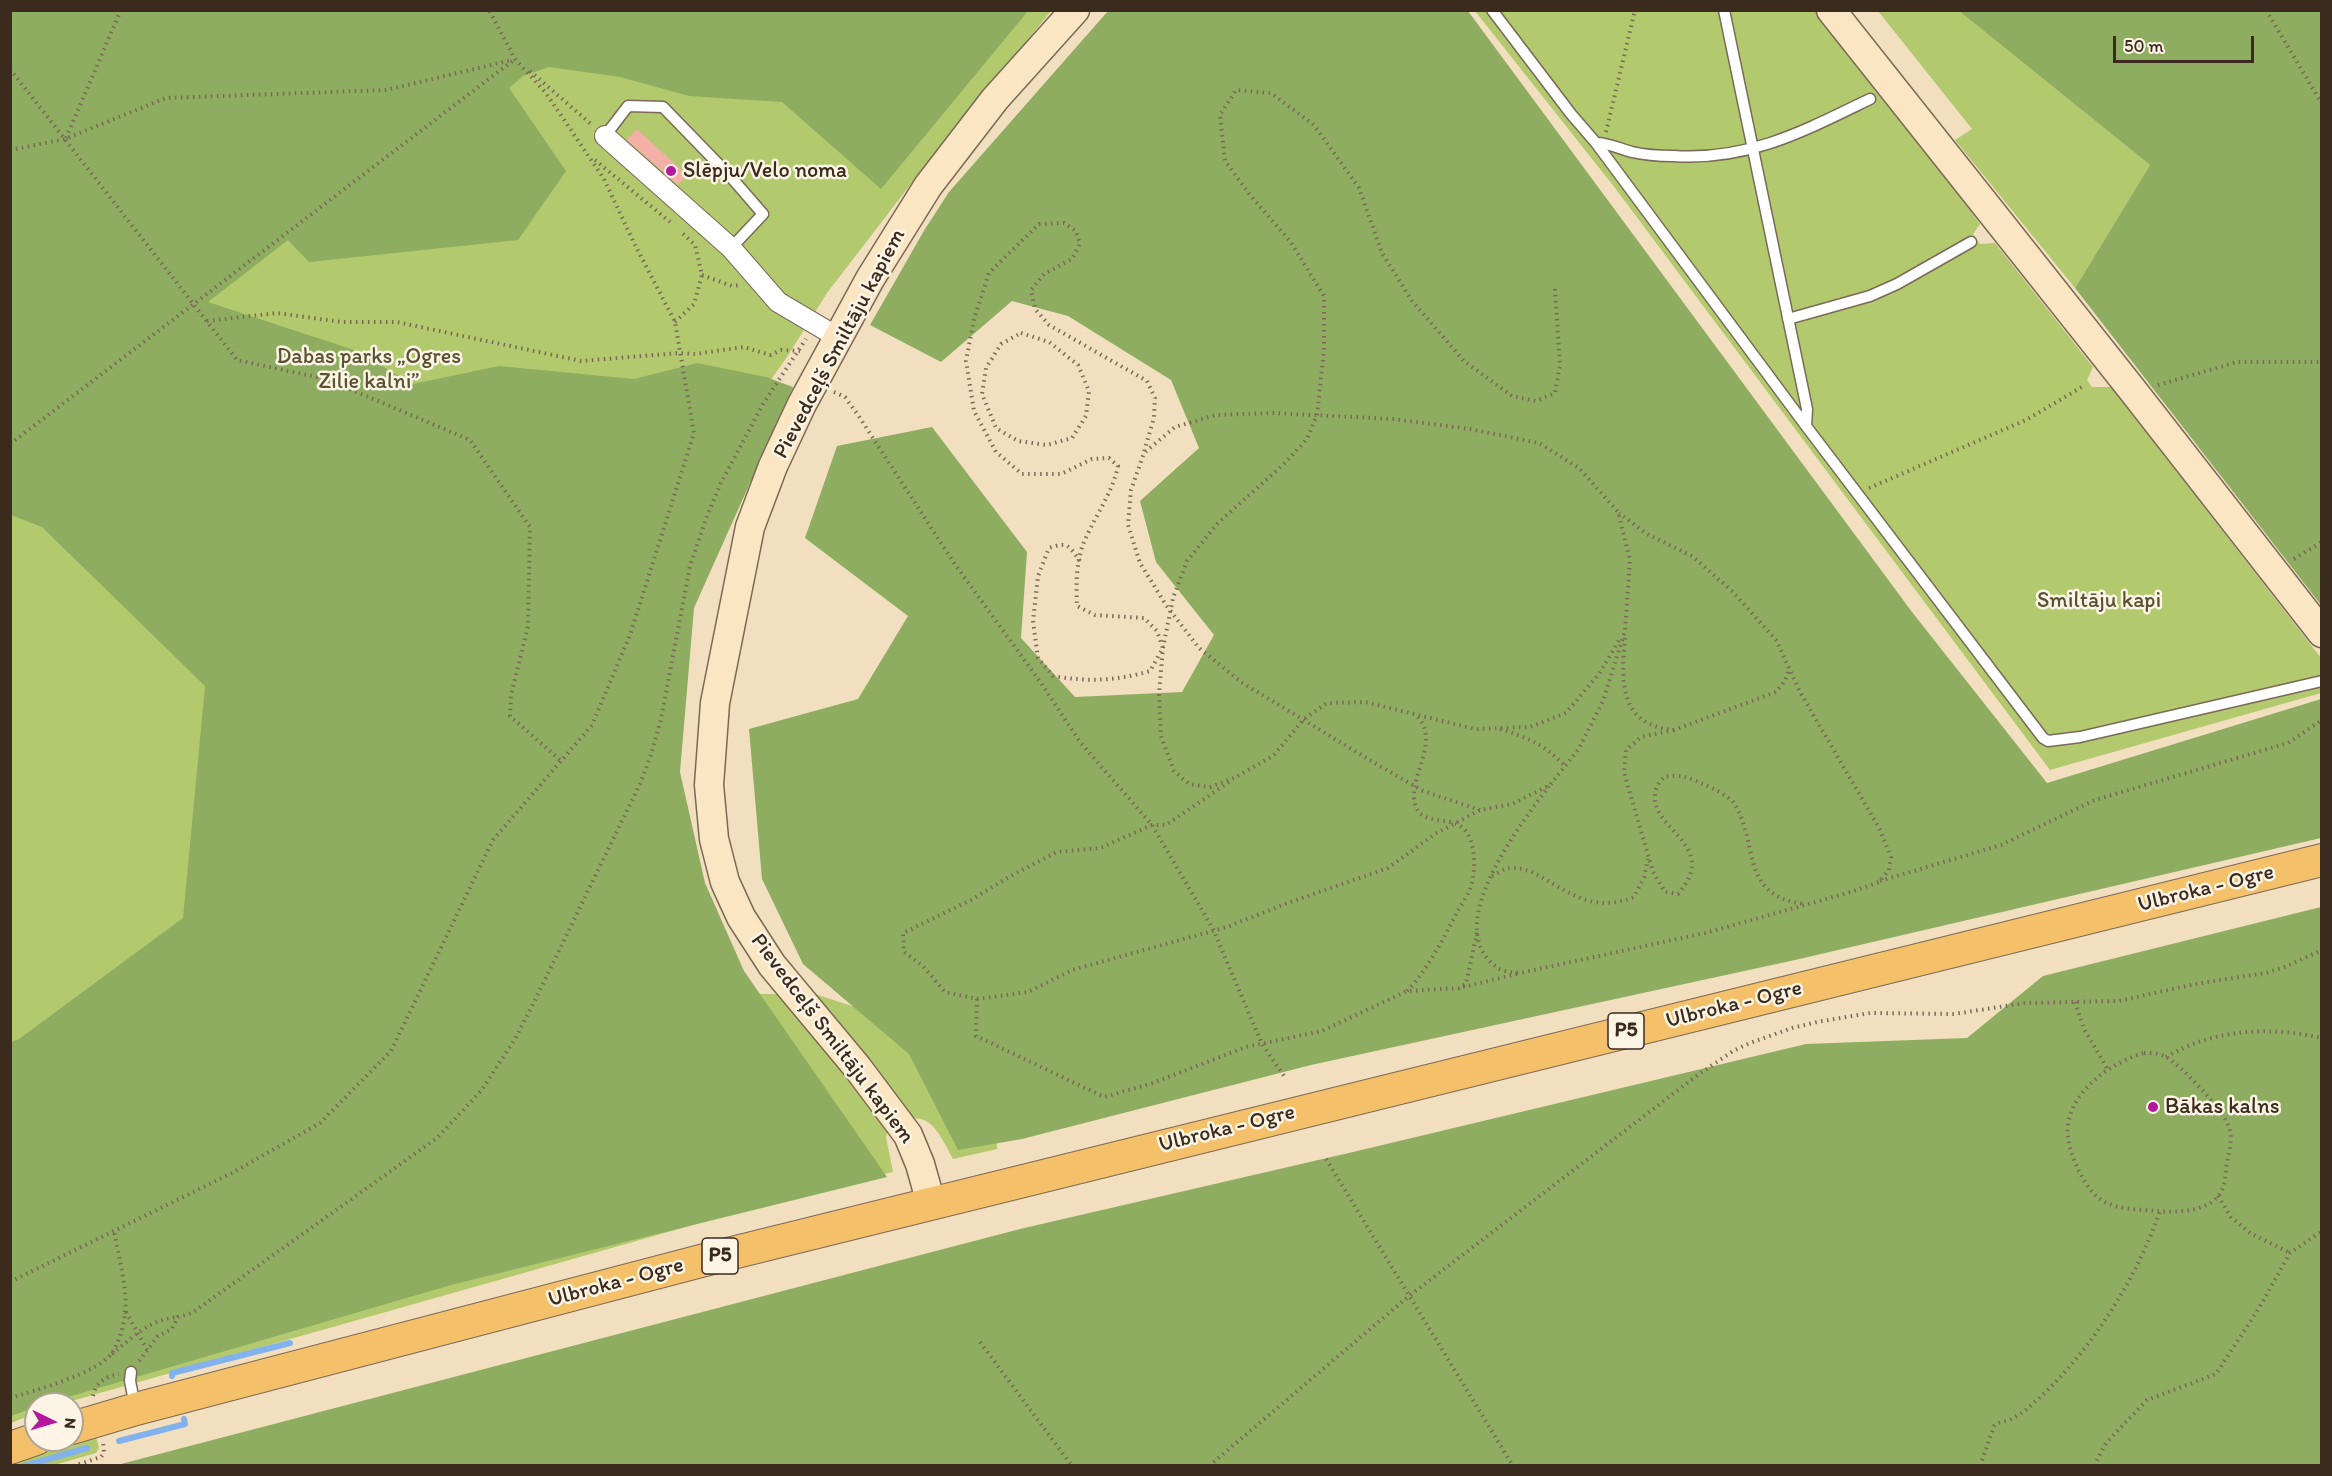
<!DOCTYPE html>
<html>
<head>
<meta charset="utf-8">
<style>
	body { margin:0 }
	#map { position:relative; width:2332px; height:1476px; overflow:hidden; background:#f2dfc0; font-family:Itim,sans-serif }
	canvas { display:block }
	.frame { position:absolute; inset:0; border:12px solid #3b2a1e; pointer-events:none }
	.north { position:absolute; left:24px; top:1392px; width:60px; height:60px; box-sizing:border-box; background:#fcf5e5; border:2px solid #afa495; border-radius:50%; rotate:95deg; font-size:16px; font-weight:700; line-height:24px; text-align:center; color:#3b2a1e }
	.north::after { content:''; display:block; margin:auto; width:21px; height:27px; background:#b5179e; clip-path:polygon(50% 0,100% 100%,50% 72%,0 100%) }
	.scale { position:absolute; left:2113px; top:36px; width:141px; height:27px; box-sizing:border-box; border:3px solid #3b2a1e; border-top:0; padding-left:8px; font-size:18px; line-height:21px; white-space:nowrap; color:#3b2a1e; -webkit-text-stroke:4px #fcf5e5; paint-order:stroke }
</style>
</head>
<body>
<div id="map">
<canvas width="2332" height="1476"></canvas>
<div class="frame"></div>
<div class="north">N</div>
<div class="scale">50 m</div>
</div>
<script>
const ctx = document.querySelector('canvas').getContext('2d');
ctx.lineJoin = 'round';
function fillPath(path, color) { ctx.fillStyle = color; ctx.fill(path, 'evenodd'); }
function strokePath(path, color, width, dash) { ctx.strokeStyle = color; ctx.lineWidth = width; ctx.lineCap = dash ? 'butt' : 'round'; ctx.setLineDash(dash || []); ctx.stroke(path); }
function write(font, color, halo, rows, align = 'center') {
  ctx.font = font + ' Itim,sans-serif'; ctx.lineWidth = 5; ctx.setLineDash([]); ctx.textBaseline = 'middle'; ctx.strokeStyle = halo; ctx.fillStyle = color; for (const [text, x, y, turn = 0] of rows) {
    ctx.save(); ctx.translate(x, y); ctx.rotate((+turn || 0) * Math.PI / 180); ctx.textAlign = isNaN(turn) ? turn : align; if (halo) ctx.strokeText(text, 0, 0); ctx.fillText(text, 0, 0); ctx.restore();
  }
}
fillPath(new Path2D(`
	M11 11H1051L917 176 827 293 787 357 758 398 601 829 734 994H815L892 1019 996 1111 997 1149 953 1159C936 1128 929 1107 890 1125L886 1137 893 1172 834 1185 61 1404H36V1413L11 1423Z
	M1475 11H1819L1891 100 1980 224 1973 234 1980 244 1995 243 2093 367 2087 380 2092 387H2111L2321 658V693L2050 770 1615 188Z
	M1878 11H1959L2150 165 2075 288 1955 140 1972 129Z
	M96 1437 99 1448 96 1453 54 1465H11L10 1462Z`), '#b3c96d');
fillPath(new Path2D(`
	M11 11H1028L881 189 782 102 689 96 620 77 549 67 523 76 509 88 566 171 518 240 309 262 288 240 208 302 354 350 413 384 499 366 634 379 697 363 766 377 793 387 694 608 680 772 705 883 744 971 887 1177 451 1285 44 1404H36V1407L11 1416V1042L19 1039 183 918 205 686 42 527 11 515Z
	M1108 11H1468L1912 612 2047 783 2321 699V838L1795 960 1311 1065 1022 1139 958 1150 909 1054 803 964 762 879 749 729 858 699 908 616 805 538 837 446 932 427 1027 552 1021 638 1075 697 1182 692 1214 635 1156 562 1140 501 1199 448 1171 380 1068 316 1012 301 941 362 870 325 925 229 949 192Z
	M1959 11H2321V605L2075 288 2150 165Z
	M2321 907V1465H117L1020 1229 1353 1152 1806 1044 1967 1038 2043 976Z`), '#8ead60');
strokePath(new Path2D(`
	M172 1376V1373L290 1343
	M119 1441 185 1424 184 1419
	M24 1466 87 1448`), '#82b2ed', 6);
fillPath(new Path2D(`
	M637 129 687 175 678 185 627 140Z`), '#f4afa7');
const lane = new Path2D(`
	M1492 10 1571 114 1596 143C1609 143 1620 149 1632 152 1645 155 1660 156 1673 156 1749 161 1804 131 1870 99
	M1724 10 1807 409 1806 426
	M605 136 628 106 663 107 730 176 763 214 731 248
	M1596 143 1806 426 2043 738 2048 741 2080 737 2322 681
	M1788 319 1870 296 1897 284 1971 242
	M131 1372 130 1381 135 1406`);
const street = new Path2D(`
	M605 136 731 248 778 302 839 338`);
const secondary = new Path2D(`
	M1831 10 2134 392 2322 633
	M931 1203 920 1164 908 1135 857 1067 772 965 741 917 725 882 714 839 709 785 715 703 750 527 773 466 802 404 870 279 928 186 995 99 1075 10`);
const primary = new Path2D(`
	M72 1428 136 1409 720 1256 2322 860
	M10 1448 36 1439`);
strokePath(lane, '#7b6957', 13);
strokePath(street, '#7b6957', 22);
strokePath(secondary, '#7b6957', 31);
strokePath(primary, '#7b6957', 34);
strokePath(new Path2D(`
	M2266 10 2322 104
	M10 69 237 360 326 379 470 440 530 527 528 626 511 695 510 716 560 760
	M530 71 592 125
	M1606 132 1635 10
	M66 138 121 10
	M10 150 65 139 166 98 386 90 512 60
	M595 160 670 222
	M702 275 732 286 741 285
	M1555 289 1560 366 1555 393 1536 401 1512 396 1464 361 1412 301 1382 253 1359 188 1314 125 1271 93 1236 90 1220 115 1225 161 1250 195 1290 241 1324 296V350L1317 415 1307 439 1285 463 1217 524 1187 561 1173 598 1163 648 1159 694 1161 736 1174 771 1189 784 1210 787 1234 778 1273 756 1304 719 1327 703 1365 702 1475 729 1530 727 1566 713 1599 674 1621 637
	M207 321 277 313 342 322H397L581 361 679 353 695 354 744 347 770 355 781 350 800 351
	M675 322 694 304 702 275 695 245 680 231
	M1021 333 1049 342 1078 365 1089 391 1086 416 1072 438 1047 445 1018 441 996 428 982 394 986 368 1001 344Z
	M2158 385 2237 362H2322
	M834 392 845 397 858 415 954 563 1041 683 1080 742 1152 825 1213 929 1262 1044 1286 1079
	M10 444 515 59
	M1869 488 2026 420 2082 387
	M2294 559 2322 542
	M1080 561C1069 546 1068 541 1049 548L1038 576 1033 621 1038 658 1053 676C1088 682 1116 681 1150 671L1163 648 1157 631 1144 618 1095 615 1077 606C1076 586 1076 561 1084 542 1095 516 1112 494 1118 466L1109 458 1092 459 1061 474H1022L996 452 974 411 966 361 974 319 989 273 1039 224 1064 223 1076 231 1080 244 1072 259 1044 274 1031 290 1035 309 1049 325 1147 381 1155 398 1154 418 1144 452
	M1625 638C1621 682 1619 725 1674 730L1776 692 1785 681 1789 669
	M1500 729C1529 738 1544 744 1565 766
	M1674 730 1641 737 1626 750 1624 773 1653 872 1665 892 1678 894C1723 843 1644 829 1656 789 1657 785 1661 780 1664 777 1681 774 1687 777 1703 784 1712 788 1729 796 1734 803 1760 844 1738 896 1805 904
	M1229 782 1166 825H1152L1100 848 1057 852 1007 878 971 900 903 933 904 952 923 966 945 992 977 999 976 1036 1104 1097 1153 1083 1246 1047 1322 1031 1407 991 1459 988 1466 984 1477 932
	M1549 786C1522 823 1438 928 1498 968 1503 972 1513 972 1520 973L1705 933 1851 892 1879 882 1889 870 1891 857 1879 828 1800 692 1776 640 1732 591 1692 556 1647 534 1619 513
	M1492 876C1496 874 1501 871 1505 869 1543 859 1574 922 1634 897L1644 877 1648 859
	M1880 881 2001 845 2095 800 2288 743 2322 720
	M1463 987 1517 974
	M1407 991C1428 969 1442 941 1456 914 1461 905 1468 896 1471 886 1476 870 1476 842 1464 829 1449 813 1416 830 1414 797 1413 770 1440 739 1416 715
	M977 999 1028 992 1072 970 1227 927 1285 904 1388 868 1435 834 1480 810 1512 804 1550 785 1578 750 1603 701 1625 631 1630 560 1618 512 1579 468 1539 443 1470 429 1393 419 1274 413 1216 415 1175 427 1144 453 1131 490 1128 525 1140 563 1166 605 1199 648 1241 682 1373 762 1423 791 1480 810
	M2075 1002 2084 1029 2108 1070
	M2144 1053C2151 1053 2159 1053 2166 1057 2181 1065 2224 1111 2229 1127 2233 1140 2229 1151 2227 1163 2225 1172 2226 1182 2222 1190 2212 1212 2177 1213 2156 1211 2139 1209 2118 1210 2103 1201 2091 1194 2084 1181 2078 1169 2072 1156 2066 1140 2068 1125 2072 1090 2112 1062 2144 1053Z
	M2166 1057C2214 1029 2268 1026 2322 1038
	M1326 1159 1513 1466
	M2218 1196 2231 1217 2250 1233 2290 1253
	M10 1282 232 1173 320 1123 391 1051 493 840 592 725 630 635 694 433 675 322 634 243 604 179 546 93 515 59 489 10
	M126 1312 147 1350
	M980 1342 1072 1466
	M112 1354C133 1337 150 1319 178 1317
	M139 1361 158 1336 172 1329 178 1317 192 1313 437 1138 481 1091 515 1039 534 1002 640 784 651 755 661 719 690 566 707 516 721 483 763 404 806 339
	M93 1396C96 1382 105 1377 119 1374
	M10 1398C34 1391 98 1373 112 1353 119 1342 124 1326 125 1313 128 1289 118 1255 114 1230
	M73 1466 101 1457 104 1453 103 1442
	M1209 1466 1409 1296 1695 1077 1733 1051 1750 1043 1792 1028 1817 1022 1870 1013 1954 1014 2025 1003 2119 1001 2195 984 2266 973 2287 966 2322 950
	M1980 1466 1994 1426C1999 1421 2004 1422 2010 1420 2017 1416 2024 1412 2029 1407 2086 1359 2136 1281 2160 1211
	M2094 1466 2106 1443 2147 1400 2216 1374 2259 1308 2290 1253 2322 1231`), '#7b6957', 4, [1.5, 4.5]);
strokePath(lane, '#fff', 10);
strokePath(street, '#fff', 20);
strokePath(secondary, '#fbe6c3', 28);
strokePath(primary, '#f4c16a', 32);
for (const [x, y, r, color] of [
	[671,171,6,"#b5179e"],
	[2153,1107,6,"#b5179e"]
]) { const dot = new Path2D(); dot.arc(x, y, r, 0, 2 * Math.PI); ctx.fillStyle = color; ctx.fill(dot); strokePath(dot, '#fcf5e5', 2); }
for (const [x, y, w] of [
	[1626,1031,36],
	[720,1256,36]
]) { const box = new Path2D(); box.roundRect(x - w / 2, y - 18, w, 36, 4.5); ctx.fillStyle = '#fcf5e5'; ctx.fill(box); strokePath(box, '#3b2a1e', 1.5); }
write('bold 21px', '#3b2a1e', null, [
	["P5",1626,1031],
	["P5",720,1256]
]);
write('22px', '#3b2a1e', '#fcf5e5', [
	["Slēpju/Velo noma",683,171],
	["Bākas kalns",2165,1107]
], 'left');
write('22px', '#3b2a1e', '#fcf5e5', [
	["Pievedceļš Smiltāju kapiem",840,344,-62],
	["Ulbroka - Ogre",2206,889,-14],
	["Ulbroka - Ogre",1734,1005,-14],
	["Pievedceļš Smiltāju kapiem",832,1039,53],
	["Ulbroka - Ogre",1227,1129,-14],
	["Ulbroka - Ogre",616,1283,-15]
]);
write('22px', '#595232', '#fcf5e5', [
	["Dabas parks „Ogres",369,357],
	["Zilie kalni”",369,382],
	["Smiltāju kapi",2099,601]
]);
</script>
</body>
</html>
